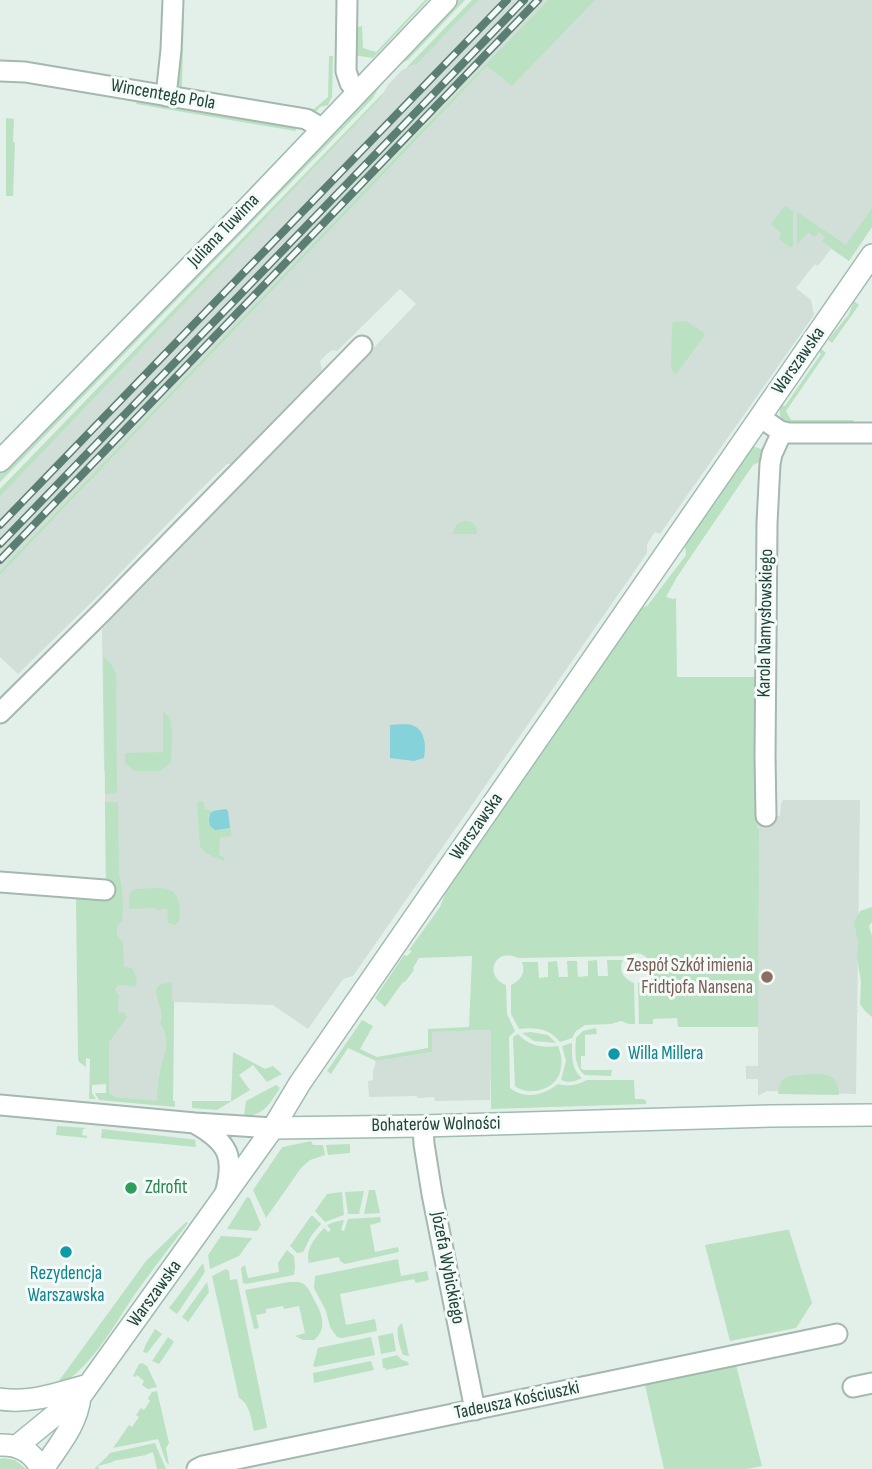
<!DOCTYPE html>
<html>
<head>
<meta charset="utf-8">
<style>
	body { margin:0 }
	canvas { display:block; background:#e3efe9 }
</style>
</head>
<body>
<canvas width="872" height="1469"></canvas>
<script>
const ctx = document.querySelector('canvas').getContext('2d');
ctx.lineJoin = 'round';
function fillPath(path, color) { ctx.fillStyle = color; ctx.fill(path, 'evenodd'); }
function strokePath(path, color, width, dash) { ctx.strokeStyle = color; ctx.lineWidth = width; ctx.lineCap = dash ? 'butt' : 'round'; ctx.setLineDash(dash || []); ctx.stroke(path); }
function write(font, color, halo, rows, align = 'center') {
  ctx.font = font + ' "Sofia Sans Condensed",sans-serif'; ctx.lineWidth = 6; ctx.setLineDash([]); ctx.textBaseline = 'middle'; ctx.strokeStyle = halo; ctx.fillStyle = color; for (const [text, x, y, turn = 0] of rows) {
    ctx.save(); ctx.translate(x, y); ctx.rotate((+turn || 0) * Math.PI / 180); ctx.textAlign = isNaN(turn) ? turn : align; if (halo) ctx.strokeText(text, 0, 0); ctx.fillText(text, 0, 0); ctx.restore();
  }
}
fillPath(new Path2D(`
	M479 0H548L416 136 0 571V497L381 98 387 86 402 70 417 64Z
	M550 0H872V227L849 261 831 249 818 266 815 264 810 270 796 288 811 300 814 315 660 534 655 532 647 544V553L353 976 343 979 308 1029 273 1005 174 1002 173 1100 171 1103 116 1097 109 1093 105 794 106 774 104 769 102 629 416 304 400 289 337 351 333 350 328 353 320 361 322 370 231 464H227L198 492 100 594 18 674 0 657V575Z
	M783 800H860L856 1094 767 1091 758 1096V1079H746V1066H758V1027H678L759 847V829L757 828V816H780L781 804Z
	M492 1030 490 1100 435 1101 434 1097 417 1098V1096L369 1097 368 1081 373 1080V1071L376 1061 432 1052V1032Z`), '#d1dfd8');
fillPath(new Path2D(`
	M425 0H428L373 58 353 55V28L362 26 363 48 376 52Z
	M457 0H465L408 60C392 66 381 84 373 98L0 482V471Z
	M472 0H479L417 64 406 68Z
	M548 0H595L512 86 487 66 0 575V571L416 136Z
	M184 10 182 87 207 92 206 95 177 88 176 85 181 11Z
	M329 56H333L332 97 328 105 320 107 316 112 231 99 230 94 231 96 314 109 328 97Z
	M384 92 381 98 0 497V489Z
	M139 98 298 126 295 131 136 104Z
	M6 118 14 119 13 142 15 143 13 196H6Z
	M785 206 793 211V247H790L779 239 781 233 771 224Z
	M872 208V227L849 261 822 241 825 237 819 232 814 237 808 232 797 245V212L846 245Z
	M854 301 859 305 832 343 828 340 849 314Z
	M683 321 688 322 704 333 705 335 676 374 671 369 672 328 673 322Z
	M820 348 826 353 786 411 791 420H854L852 425 791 426C780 421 778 416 781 405L785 406 821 354 818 351Z
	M752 446 767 451 761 461 753 465 677 577 666 597 673 599 676 598 677 677H758L757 816V828L759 829 758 1027H678L677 1018 653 1019V1024H639L638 983 647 978 651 967C648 954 638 950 627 956L518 958C496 946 482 975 506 985L507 1014 515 1031 509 1037 510 1088C525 1100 544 1095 558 1084 569 1087 577 1085 587 1080H634L635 1099H643L646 1101V1104L491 1109V1030L432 1032V1052L376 1061 348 1048 331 1074 327 1071 362 1020 373 1026 360 1049 377 1057 428 1048V1029L469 1027 472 956 419 958 413 968 414 970 405 982H403L385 1007 375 998 404 955 407 956 412 951 409 950 440 907 449 884 638 610 648 605 686 555 685 546Z
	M464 521C473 520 477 526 477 534H452L457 524Z
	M103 656 113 667 116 674 117 793 105 794Z
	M163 711 170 718 172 733 171 763 160 771H134L125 763V753L163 752Z
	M203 801 205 809 212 811 208 816 210 826 215 830 230 828 232 836 220 837 219 855 225 858 224 861C214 857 206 855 200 846L197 805 198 802Z
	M105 802H118L119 875C124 888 123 907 122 921 114 927 115 936 123 942L124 967 132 968 137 979 136 986 133 987 125 985H118L115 989 119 996 118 1013 124 1012 127 1017 109 1042V1093L116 1097 157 1101C157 1091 158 1082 160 1072 163 1055 173 1040 160 1024 161 1021 162 1016 161 1012 160 999 146 982 172 983V1001L174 1002 173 1101H175V1107L99 1100 95 1093H106V1084L92 1085V1093L96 1099H89L90 1059 86 1058V1067L79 1062 78 1059 76 900 77 897H106Z
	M135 889C160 889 180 881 180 913 180 921 179 923 172 926V923H168L167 909 156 910 155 908 129 909V894Z
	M872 907V922L869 926 872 936V1017L865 1011 860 1004 861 982 857 957 858 943 854 922 860 911Z
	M597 960 598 976H608L607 960H623C618 971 624 979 634 983L635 1024H629L621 1021 611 1024 585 1025 576 1031 572 1038 560 1042C550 1029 536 1027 519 1029L511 1014V985C521 980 526 973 522 962H538L539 978 548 977V962L557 961 559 977H568L567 961H577L578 977 588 976V961Z
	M596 1028 597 1034 585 1035V1056H581V1069L585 1070H612L611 1076 585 1075C574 1067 575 1051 576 1038L583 1031Z
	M531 1032 548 1035 556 1043 534 1041 522 1033Z
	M518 1034C529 1046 542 1048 558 1046 562 1056 563 1065 559 1075 553 1090 528 1097 515 1086L513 1037Z
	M572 1043C572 1056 571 1069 582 1078 575 1082 568 1083 561 1080L566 1061 562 1046Z
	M233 1052 265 1069 273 1066 282 1074 267 1082 253 1065 239 1075 250 1090 217 1110 192 1108V1101H231Z
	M795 1075C816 1075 838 1067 839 1095L778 1094C780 1081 782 1077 795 1075Z
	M276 1085 280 1088C270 1103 264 1116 244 1116L246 1101Z
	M57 1126 87 1128 83 1129 82 1135 87 1136V1138L56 1135Z
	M102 1129 190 1139 195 1140 196 1147 101 1138Z
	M311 1141 313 1145H323L325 1155 310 1160 301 1168 266 1218 253 1190 281 1149 283 1147Z
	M350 1144V1153L328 1155 326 1145Z
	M369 1190H375L380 1213 364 1214Z
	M364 1191 359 1214H348L345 1192Z
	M342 1192 344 1215 325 1222 315 1211 327 1194Z
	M247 1197 250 1198 261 1225 257 1231 227 1229Z
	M311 1216H313L321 1224 311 1236 303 1252 297 1253 290 1246Z
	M380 1217 381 1222 370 1225 375 1252 398 1247 399 1252 345 1264 340 1261 339 1257 309 1263C305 1249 315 1238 324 1228L328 1232 331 1230 327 1225 334 1222 344 1220 341 1230 344 1231 348 1219Z
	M186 1222 188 1223C170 1247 152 1270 135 1294 112 1328 90 1371 53 1389L146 1261Z
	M786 1230H789L812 1303 796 1328 730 1341 705 1245Z
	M221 1236 252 1238 239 1256 210 1269 208 1255Z
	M287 1250 294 1256 295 1267 294 1275 246 1284 243 1283 241 1268 245 1265 248 1278 279 1272 278 1263Z
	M398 1259 401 1276 427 1271 429 1280 416 1283 414 1279 340 1294 346 1325 375 1319 377 1331 342 1338 337 1337 330 1327 326 1311 314 1288 315 1276Z
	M203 1263 205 1271 203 1275 177 1314 169 1308Z
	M226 1269 229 1271 230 1280 237 1279 267 1427 266 1428 254 1431C251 1419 250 1404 239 1398L212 1276Z
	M207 1282 209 1292 188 1322 182 1317Z
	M289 1282C295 1282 301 1281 305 1285 309 1289 312 1295 314 1300 322 1313 328 1329 314 1340H303L295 1336 305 1333 299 1306 284 1309 283 1306 266 1309V1313L256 1315 259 1328 254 1329 245 1290Z
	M402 1323 409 1356 403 1355C400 1347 396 1335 398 1327Z
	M155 1329 162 1334 147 1353 143 1352 146 1344Z
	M393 1333 396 1351 381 1354 378 1336Z
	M168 1337 174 1342 159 1364 152 1361Z
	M371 1337 375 1355 315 1367 313 1366 318 1348Z
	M397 1355 402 1360 408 1362 409 1365 386 1370 385 1368H383L382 1359Z
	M371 1361 374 1370 314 1383 313 1373Z
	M142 1363 147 1366 157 1387 148 1389 142 1385 144 1381 137 1375 135 1377 133 1376 139 1364Z
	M736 1365 762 1466 747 1469H664L645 1385Z
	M157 1391 169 1443 166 1448 169 1465 166 1462 158 1439 113 1448 129 1425 132 1427 139 1417 136 1415 141 1408 144 1410 150 1401 148 1398 152 1392Z
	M155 1443 166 1469H157L153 1452 147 1454 146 1455 113 1461V1462L98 1466 99 1469H94C100 1463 105 1459 110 1453Z
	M3 1458 15 1460 26 1469H0V1459Z`), '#bae2c2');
fillPath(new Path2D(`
	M390 725C397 725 408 723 414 726 426 731 426 749 424 758L414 761 390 758Z
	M226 809 228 811 230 828 215 830 210 826C207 810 212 811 226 809Z`), '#85d2da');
const street = new Path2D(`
	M347 0 346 71 350 83 358 92
	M0 71 25 72 306 119 323 129
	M166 96 171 50 173 0
	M760 417 780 431 789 433H872
	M0 713 102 612 362 346
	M766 816 765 756 767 523 770 464 772 454 782 432
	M0 882 105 890
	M0 1105 195 1123 273 1128
	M196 1124C229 1143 235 1157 225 1194
	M423 1126 424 1144 432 1194 475 1410
	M853 1387 872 1383
	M197 1469 203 1466 837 1334`);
const secondary = new Path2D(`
	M0 461 237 219 446 0
	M273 1128 423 1126 771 1116 872 1115
	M0 1399C31 1404 59 1393 88 1385
	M0 1445C19 1444 33 1452 41 1469
	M17 1446 55 1415 80 1397 273 1128 300 1083 872 255
	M43 1469C58 1446 77 1425 80 1397`);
strokePath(street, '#a5b8b0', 23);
strokePath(secondary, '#a0bcb0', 24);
strokePath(street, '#fff', 19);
strokePath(secondary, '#fff', 21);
const rail = new Path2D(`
	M0 525 507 0
	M0 544 524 0
	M0 560 538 0`);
strokePath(rail, '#5b7e72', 8);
strokePath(rail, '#f4faf7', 5, [16]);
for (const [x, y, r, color] of [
	[767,977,7,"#8d6e63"],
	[614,1054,7,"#0f9aa8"],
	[131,1188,7,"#2e9e5b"],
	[66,1252,7,"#0f9aa8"]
]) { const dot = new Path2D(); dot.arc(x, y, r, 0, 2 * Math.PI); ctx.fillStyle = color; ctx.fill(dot); strokePath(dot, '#f4faf7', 2.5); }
write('19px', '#204337', '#f4faf7', [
	["Wincentego Pola",163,95,10],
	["Juliana Tuwima",224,231,-46],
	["Warszawska",799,361,-55],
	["Karola Namysłowskiego",766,623,-89],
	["Warszawska",477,827,-55],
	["Bohaterów Wolności",436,1125,-1],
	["Józefa Wybickiego",447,1268,79],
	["Warszawska",155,1294,-54],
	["Tadeusza Kościuszki",517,1401,-12]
]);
write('19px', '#785e54', '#f4faf7', [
	["Zespół Szkół imienia",753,966],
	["Fridtjofa Nansena",753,988]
], 'right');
write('19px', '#0d838f', '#f4faf7', [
	["Willa Millera",628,1054],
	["Rezydencja",66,1274,"center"],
	["Warszawska",66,1296,"center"]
], 'left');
write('19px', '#27864d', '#f4faf7', [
	["Zdrofit",145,1188]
], 'left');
</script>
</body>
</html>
